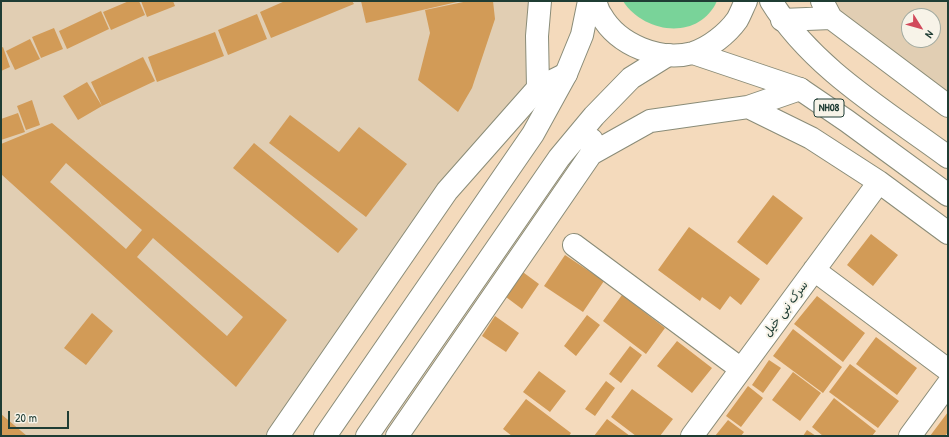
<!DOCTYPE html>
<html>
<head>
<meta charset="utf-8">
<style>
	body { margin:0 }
	#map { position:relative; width:949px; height:437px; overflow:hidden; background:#f4dabc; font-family:"Patrick Hand",sans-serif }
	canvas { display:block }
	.frame { position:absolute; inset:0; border:2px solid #1f3d34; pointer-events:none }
	.north { position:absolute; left:901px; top:8px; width:40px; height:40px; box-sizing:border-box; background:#f7f3e8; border:1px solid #a1aaa0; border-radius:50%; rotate:127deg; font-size:11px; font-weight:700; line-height:16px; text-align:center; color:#1f3d34 }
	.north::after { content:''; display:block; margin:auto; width:14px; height:18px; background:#d1495b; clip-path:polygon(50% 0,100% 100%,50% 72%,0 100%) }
	.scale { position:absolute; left:8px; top:411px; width:61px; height:18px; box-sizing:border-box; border:2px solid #1f3d34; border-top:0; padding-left:5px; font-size:12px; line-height:14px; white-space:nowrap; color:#1f3d34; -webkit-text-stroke:3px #f7f3e8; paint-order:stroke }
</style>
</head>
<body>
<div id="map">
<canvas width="949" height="437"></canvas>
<div class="frame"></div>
<div class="north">N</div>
<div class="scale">20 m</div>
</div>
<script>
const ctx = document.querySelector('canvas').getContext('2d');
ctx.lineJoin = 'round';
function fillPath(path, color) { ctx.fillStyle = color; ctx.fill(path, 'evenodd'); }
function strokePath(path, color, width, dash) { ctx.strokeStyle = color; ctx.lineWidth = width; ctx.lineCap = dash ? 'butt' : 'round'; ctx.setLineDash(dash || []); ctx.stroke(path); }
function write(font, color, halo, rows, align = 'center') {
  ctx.font = font + ' "Patrick Hand","Playpen Sans Arabic",sans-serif'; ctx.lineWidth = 4; ctx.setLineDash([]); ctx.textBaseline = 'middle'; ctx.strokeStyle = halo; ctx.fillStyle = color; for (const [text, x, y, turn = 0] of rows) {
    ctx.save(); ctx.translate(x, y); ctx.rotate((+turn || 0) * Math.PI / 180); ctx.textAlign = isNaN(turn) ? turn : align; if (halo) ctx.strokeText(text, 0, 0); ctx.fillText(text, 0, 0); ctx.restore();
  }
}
fillPath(new Path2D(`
	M1 1H540L538 88 447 191 278 436H1Z
	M822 1H948V106ZM909 16H933V40H909Z`), '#e1ceb3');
fillPath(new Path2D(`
	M623 1H717C699 41 644 34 623 1Z`), '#79d399');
fillPath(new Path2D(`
	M129 1H139L145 15 111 30 103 12Z
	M141 1H173L175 6 147 17Z
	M285 1H352L354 4 271 38 260 12Z
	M361 1H457V2L366 23Z
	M468 1H493L495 19 472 88 458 112 418 80 430 33 425 10Z
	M101 11 109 29 67 49 59 31Z
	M257 14 267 39 228 55 218 30Z
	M54 28 63 49 41 58 32 37Z
	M215 32 224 56 157 82 148 57Z
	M30 39 40 59 15 70 6 51Z
	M3 47 10 67 1 71V48Z
	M143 57 155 81 102 106 91 82Z
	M87 82 102 106 78 120 63 96Z
	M32 100 40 125 26 130 17 106Z
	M18 113 25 132 1 140V119Z
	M290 115 339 152 359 127 407 164 366 217 269 143Z
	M52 123 287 320 236 387 1 174V144ZM66 163 142 230 126 249 50 182ZM153 238 243 317 227 336 137 257Z
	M254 143 358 229 338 253 233 168Z
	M773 195 803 218 767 265 737 242Z
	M689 227 760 279 741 305 730 296 720 310 702 297 700 301 658 270Z
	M871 234 898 255 873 286 847 265Z
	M565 255 604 281 583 312 544 286Z
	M520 270 539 284 522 309 502 294Z
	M622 295 665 328 646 354 603 321Z
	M817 296 865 333 843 362 794 324Z
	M92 313 113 331 86 365 64 348Z
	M587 315 600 325 576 356 564 346Z
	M495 316 519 333 506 352 482 336Z
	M793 329 842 367 823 393 773 356Z
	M876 337 917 368 897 395 856 364Z
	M677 341 712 368 692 393 657 366Z
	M630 346 642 355 621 383 609 374Z
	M769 360 781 368 763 393 752 385Z
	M850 364 899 401 878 428 829 392Z
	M539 371 566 391 550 412 523 392Z
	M793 372 821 393 800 421 772 400Z
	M606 381 615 388 595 416 585 409Z
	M748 386 763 398 741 427 726 416Z
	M632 389 673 419 660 436H636L611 417Z
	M834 398 876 431 872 436H823L812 427Z
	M526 399 571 433 569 436H512L503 429Z
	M948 412V432L945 436H930Z
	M1 414 27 436H1Z
	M607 419 630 436H594Z
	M728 420 744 432 741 436H715Z
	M807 430 816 436H803Z`), '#d29b57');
const street = new Path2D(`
	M822 1 831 18 948 106
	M782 20 831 18
	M538 88 537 36 540 1
	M748 107 800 89
	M591 154 650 121 748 107 811 138 879 182 948 233
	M574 245 741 369
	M814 270 948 370
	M278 436 447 191 538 88 566 74
	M397 436 591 154 592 140
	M692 436 879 182
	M910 436 948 384`);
const secondary = new Path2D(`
	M325 436 533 134 566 74 582 35 589 1
	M367 436 559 158 594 116 631 78 668 55`);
const highway = new Path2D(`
	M595 1C597 6 598 11 601 15 618 45 660 62 693 53 709 48 727 34 737 20 740 15 743 7 746 1
	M771 1C812 68 886 111 948 157
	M693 53 800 89 847 121 948 195`);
strokePath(street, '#8a8c78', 24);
strokePath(secondary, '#8a8c78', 24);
strokePath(highway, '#8a8c78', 24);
strokePath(street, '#fff', 22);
strokePath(secondary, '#fff', 22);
strokePath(highway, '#fff', 22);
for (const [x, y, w] of [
	[829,108,30]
]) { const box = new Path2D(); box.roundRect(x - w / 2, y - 9, w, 18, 3); ctx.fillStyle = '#f7f3e8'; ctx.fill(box); strokePath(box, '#1f3d34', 1); }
write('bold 11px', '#1f3d34', null, [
	["NH08",829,108]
]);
write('12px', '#1f3d34', '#f7f3e8', [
	["سرک نبی خیل",786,309,-53]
]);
</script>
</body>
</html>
